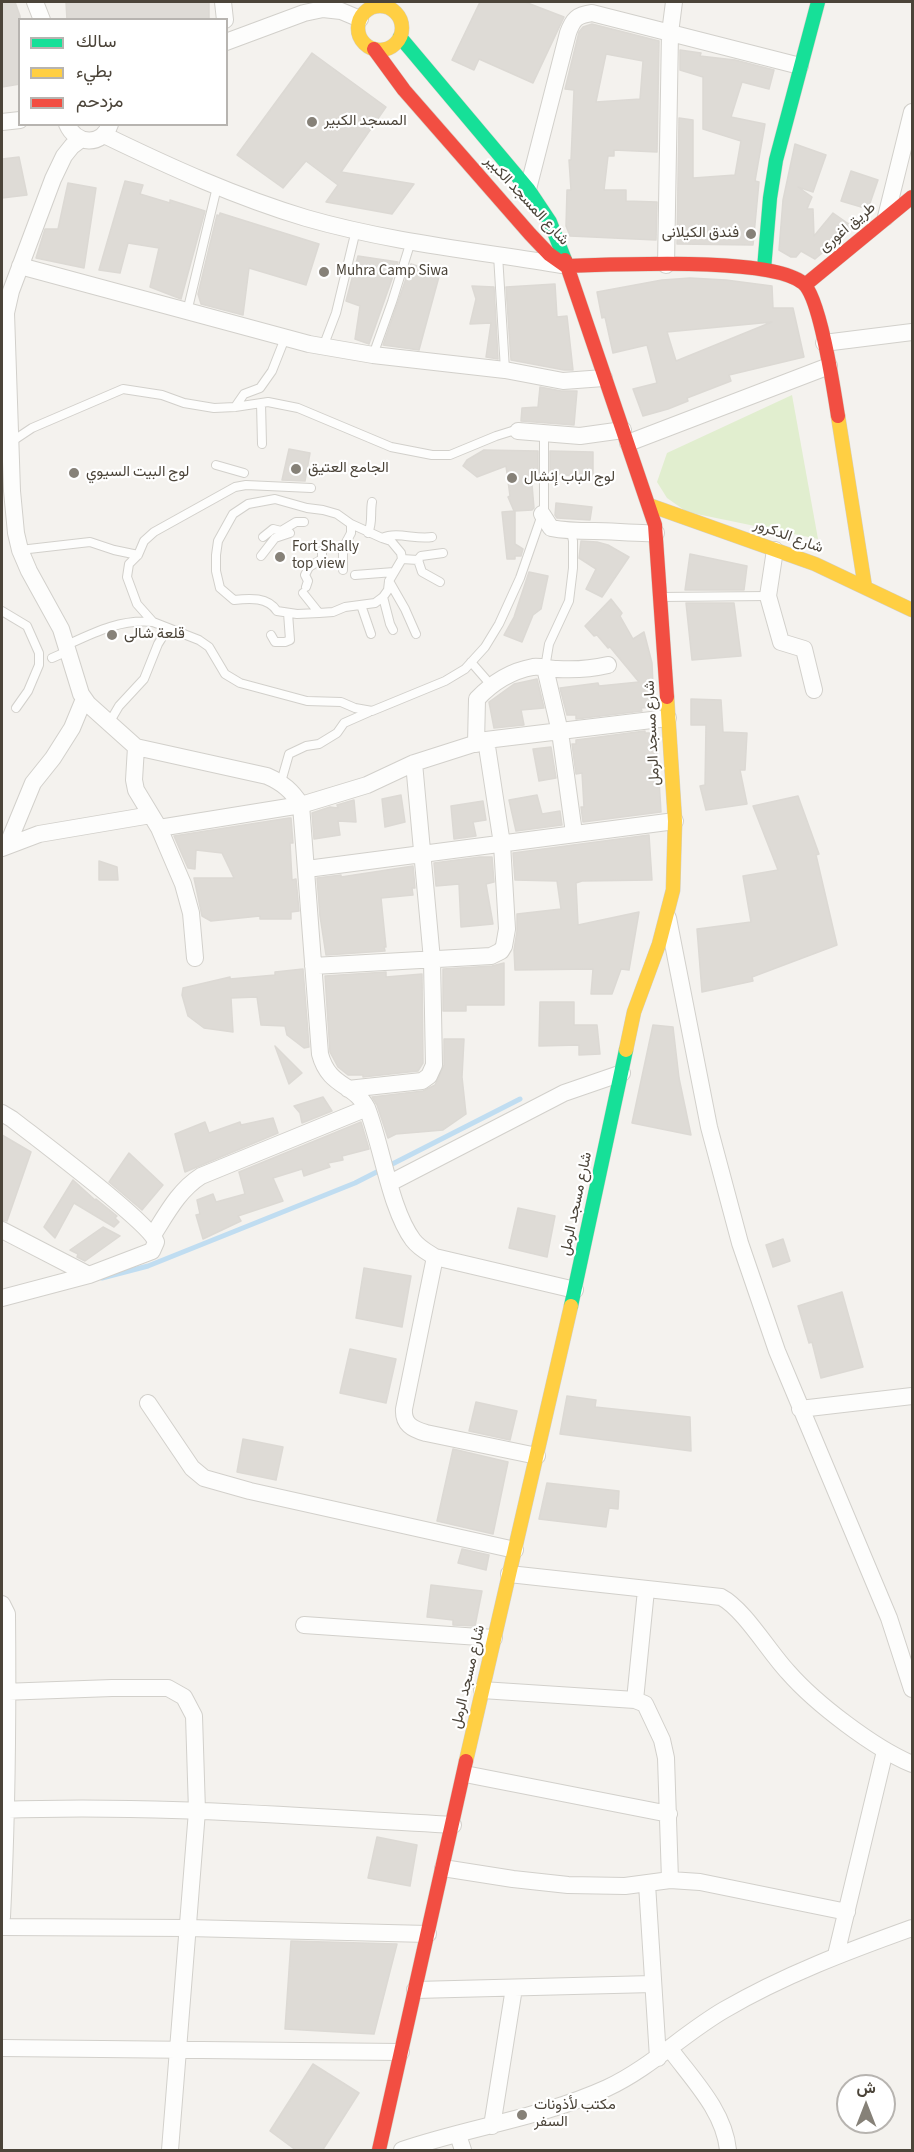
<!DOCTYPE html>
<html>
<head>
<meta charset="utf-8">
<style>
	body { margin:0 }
	#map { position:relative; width:914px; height:2152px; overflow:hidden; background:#f4f2ee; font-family:"Source Sans 3",Vazirmatn,sans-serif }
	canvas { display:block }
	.frame { position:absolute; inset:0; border:3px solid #4b4439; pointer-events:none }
	.legend { position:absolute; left:18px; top:18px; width:210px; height:108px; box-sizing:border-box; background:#fff; border:2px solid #b7b4b0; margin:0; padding:8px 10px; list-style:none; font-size:18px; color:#4b4439 }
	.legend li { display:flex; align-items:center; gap:12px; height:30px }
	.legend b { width:30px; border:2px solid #b7b4b0 }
	.north { position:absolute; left:836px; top:2074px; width:60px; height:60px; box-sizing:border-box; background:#fff; border:2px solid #b7b4b0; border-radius:50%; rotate:0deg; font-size:16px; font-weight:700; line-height:24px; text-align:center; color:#4b4439 }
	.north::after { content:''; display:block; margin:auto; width:21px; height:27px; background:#868178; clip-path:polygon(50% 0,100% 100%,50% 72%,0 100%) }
</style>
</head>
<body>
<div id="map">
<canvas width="914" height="2152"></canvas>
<div class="frame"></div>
<ul class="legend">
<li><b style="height:8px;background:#16e098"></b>سالك</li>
<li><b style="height:8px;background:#ffcf43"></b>بطيء</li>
<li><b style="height:8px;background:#f24e42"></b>مزدحم</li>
</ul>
<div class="north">ش</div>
</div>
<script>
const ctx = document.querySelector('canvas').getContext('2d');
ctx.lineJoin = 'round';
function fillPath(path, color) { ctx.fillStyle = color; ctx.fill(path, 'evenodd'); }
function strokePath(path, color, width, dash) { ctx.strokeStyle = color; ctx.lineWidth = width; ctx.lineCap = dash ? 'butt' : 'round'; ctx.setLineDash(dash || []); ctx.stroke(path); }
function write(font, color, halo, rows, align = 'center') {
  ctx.font = font + ' "Source Sans 3",Vazirmatn,sans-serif'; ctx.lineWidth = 4.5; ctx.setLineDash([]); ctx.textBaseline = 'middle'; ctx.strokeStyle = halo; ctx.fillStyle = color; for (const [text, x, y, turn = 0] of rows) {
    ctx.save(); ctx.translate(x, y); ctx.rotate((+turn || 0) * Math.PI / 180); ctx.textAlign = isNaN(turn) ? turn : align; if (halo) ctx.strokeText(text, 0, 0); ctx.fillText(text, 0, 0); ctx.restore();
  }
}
fillPath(new Path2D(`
	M792 395 818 539 687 512 667 498 657 482 667 453Z`), '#e1eecf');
strokePath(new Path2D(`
	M102 1278 148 1266 355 1183 520 1099`), '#c0ddf1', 5);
const building = new Path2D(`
	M2 2H15L20 16V84L2 87Z
	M66 2H209V20H67Z
	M480 2H525L564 17 533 83 479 59 474 70 452 60Z
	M592 24 659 41 657 152 614 150V156H608L604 190H626V201L657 202 656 240 570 236 566 226 567 190H571L569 160H571L574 90 565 89 579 32 583 27ZM606 54 643 61 640 99 596 102Z
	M680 50 701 53 700 56 735 60 774 70 769 89 742 82 731 117 765 124 755 181 759 182 753 245 677 244 679 118 693 120V178L735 175 741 141 703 129V77L680 70Z
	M312 53 386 107 341 172 414 184 392 214 326 202 338 185 306 161 283 188 237 155Z
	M795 144 826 155 813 192 798 187 812 197 807 209H813L814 236 833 213 853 227 815 259 801 251 796 257H791L779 250 783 200Z
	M19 157 27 195 2 198V159Z
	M851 171 878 180 868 209 841 201Z
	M125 181 143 185 140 194 170 203V200L205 211 181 299 150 287 159 248 128 243 120 273 99 270Z
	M68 183 96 188 84 268 36 258 45 229H58Z
	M220 213 319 244 306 285 249 268 243 315 201 304 198 294 217 215 219 216Z
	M358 256 398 262 369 344 355 339 360 306 346 301Z
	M411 264 440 273 419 350 383 345Z
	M690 278 726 280 772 286 773 308H793L804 357 729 375 731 381 687 398 688 401 668 409 643 416 633 389 657 383 647 345 613 353 605 317 602 318 597 292 662 280ZM772 322 676 361 667 332Z
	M555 284 557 317 567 316 573 370H564L511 360 506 287Z
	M472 286 494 287 498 359 486 357 491 323 470 324 476 299Z
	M540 387 561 391H577L574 425 521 421 522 408 538 407Z
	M289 449 310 453 305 481 282 480Z
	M484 450 538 451V473H531L534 508 532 510 515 511V544L523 549 521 556H515V559H507L502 512 514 511 508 497 510 496 506 466 477 477 463 466 467 460Z
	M550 451 593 452V477L550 474Z
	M556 503 592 507 590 520 557 518 555 515Z
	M581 541 597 542 608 545 629 557 602 597 586 589 596 569 579 558Z
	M690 554 747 566 744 590H685Z
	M529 572 548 576 541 609 533 615 522 642 504 635 514 617Z
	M611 599 622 613 620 616 633 639 644 632 652 663 654 707 641 708 642 711 576 719V715H567L560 688 598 683 599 686 639 682 610 647 608 648 597 635 594 636 585 626Z
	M686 603H734L741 656 692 660Z
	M537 679 544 708 521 710 524 725 494 728 489 702 514 684Z
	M691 699 721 700 723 732 747 733 745 770H740L747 804 706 810 700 786 705 785 706 725H691Z
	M645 731V733H656L661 812 583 822 581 807H584L582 773 576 774 572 744H576V740Z
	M551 747 556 778 539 781 533 749Z
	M401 795 405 822 385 827 382 799Z
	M537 795 542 814 560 811 562 825 516 831 509 800Z
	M798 796 819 854 816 855 837 945 752 977 753 981 702 992 697 929 751 922 743 876 778 870 753 806Z
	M354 800 356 822 338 821 340 835 314 839 312 813 330 807 338 808 337 805Z
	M483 801 486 820 473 822 476 836 454 839 451 806Z
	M289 818H291L293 843H290L292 880 296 879 299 911 291 912V919H260V916L211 921 202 916 194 878H234L222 853 196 850 195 869 188 868 174 836Z
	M649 835 652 880 582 881 576 883 578 925 639 912 629 970 621 969 612 994H591L593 969 515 970 514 950 517 931V914L561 909 557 881 515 880 513 853Z
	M480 857H492L494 882 486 884 493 924 461 927 459 884 436 886 434 863Z
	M99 861 117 867 118 880H99Z
	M413 866 415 888H412L413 895 381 898 386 947H384L385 951 326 955 320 916 317 878 341 875V877Z
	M504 963V1005H466V1011H443V969L492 966Z
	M303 969 309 1047 304 1048 287 1035 285 1026 261 1025 257 997 231 998 233 1032 204 1028 188 1016 182 995 183 988 230 977V979L275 975V972Z
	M386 972V977L422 974 423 1063 418 1071 363 1077V1075H348L338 1067 330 1052 325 976Z
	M540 1002H574V1025H597L600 1054 579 1055V1045L539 1046Z
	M653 1025 673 1027 679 1078 691 1135 632 1123Z
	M444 1039H464L462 1077 466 1114 443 1130 396 1134 388 1138 377 1105 372 1097 423 1091 435 1085 444 1065Z
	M275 1046 302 1073 289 1084Z
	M323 1097 332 1111 302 1123 300 1113 294 1106Z
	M273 1118 278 1133 185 1172 175 1134 205 1122 209 1133 240 1122 241 1125Z
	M361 1122 369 1149 342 1156 343 1160 328 1163 330 1167 304 1176 302 1169 273 1178 283 1201 238 1216 241 1221 203 1239 196 1215 200 1214 197 1200 213 1194 216 1202 245 1194 239 1172Z
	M2 1135 31 1152 7 1221 2 1220Z
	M129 1153 163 1185 142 1210 109 1182Z
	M73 1180 95 1200 96 1199 117 1216 115 1218 119 1222 114 1227 74 1203 55 1238 44 1227Z
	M518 1208 555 1216 547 1257 509 1248Z
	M103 1227 120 1236 85 1261 77 1257 78 1254 70 1250Z
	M783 1239 790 1261 773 1267 766 1245Z
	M364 1268 411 1276 402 1327 356 1318Z
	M842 1292 863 1367 821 1378 812 1342 809 1343 798 1306Z
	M350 1349 396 1359 386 1403 340 1393Z
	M567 1396 596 1400 595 1407 690 1417 691 1451 560 1434Z
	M476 1402 517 1411 510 1440 469 1431Z
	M243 1439 283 1447 276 1480 237 1472Z
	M453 1449 508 1462 493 1534 437 1521Z
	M547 1483 619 1491 618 1509 609 1508 606 1527 539 1519Z
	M462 1549 489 1555 486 1570 458 1563Z
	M431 1585 482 1591 475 1626 453 1625V1620L427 1617Z
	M377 1837 417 1845 410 1886 368 1878Z
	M291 1941 397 1944 374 2034 285 2029Z
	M313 2064 359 2093 322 2151H297L270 2131Z`);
fillPath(building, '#dedbd6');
strokePath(building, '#dcd9d4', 1.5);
const lane = new Path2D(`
	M498 255 505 370
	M187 312 217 187
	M323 347 336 313 356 230
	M373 355 392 302 411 241
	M261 403 262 444
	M235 407 244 394 260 388 272 371 285 338
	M11 442 32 428 123 389 162 395 184 403 214 408 235 407 268 402 298 408 391 447 432 455H450L496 436 512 431H518
	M216 465 244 473
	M311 488 246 485 235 487 154 532 144 541 138 555 129 564 127 577 137 604 153 622 199 640 209 647 225 674 240 683 307 701 341 702 355 708 372 711 445 681 465 669 485 647 499 624 520 578 544 509V432
	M368 533C373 523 370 513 372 502
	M263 537 273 529 281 531 296 522H304
	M20 550 90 542 114 550 138 555
	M261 556 275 538 290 533
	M402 559 418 560 421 556 443 553
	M418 560 422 572 440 582
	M343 570V548L351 533V524
	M355 575 394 572
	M389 581 405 609 416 634
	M306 587 308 581 305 575 309 567 322 559V551
	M303 593 319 613 297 614 277 611C268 597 250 598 234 600L220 588 216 571V555L218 541 233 514 248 504 275 499 307 508 323 510 337 514 351 524 382 538C398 531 415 540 432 537
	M383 597 390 624 393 630
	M661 597 768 596
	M361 605 371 634
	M2 611 27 626 39 653V665L28 691 16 708
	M319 613 333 612 345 607 375 603 383 597 388 590 389 581 402 559 401 553 391 541 382 538
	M271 635 275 642H285L290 640 288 613
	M67 645C95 632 121 619 153 622
	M52 658 68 651
	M471 662 491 685
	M545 668 549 644 569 601 573 568V541L571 532
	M109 723 119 706 144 679 158 644 168 628
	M281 782 289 754 306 746 319 744 337 733 344 723 369 712`);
const street = new Path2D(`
	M35 2 42 20
	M223 2 225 20
	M226 42 304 13 323 9 341 11 360 19
	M2 122 20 120
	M67 124C76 145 102 147 110 124
	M104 135C170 167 236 197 306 218 389 242 477 251 562 265
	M80 140 72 146 64 156 53 179 11 291 6 313 12 491 16 533 20 550 29 571 61 629 81 694 88 704 136 747 267 776C283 783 292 791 301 805L320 1054C329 1088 354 1083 367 1108 382 1146 390 1209 413 1240 419 1248 427 1252 435 1257L575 1290
	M528 189 568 33C573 19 577 15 592 13L800 66
	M886 217 912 112
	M666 265 670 33 674 2
	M20 266 309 344 373 355 505 370 563 381 604 378
	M824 343 912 332
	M518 431 580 436 623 430
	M628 443 829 366
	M542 514 551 528C566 531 578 531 594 531 614 531 635 534 656 533
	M775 550 768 596 781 642 804 649 814 690
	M545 668 560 732 574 833
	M476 744 477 699C492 683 511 671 533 667 541 666 549 669 557 669 574 670 591 669 608 665
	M136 747 134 780 136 790 159 828 183 884 191 913 195 958
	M159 828 301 805 367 785 414 763 486 740 668 718
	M7 846 33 783 53 758 72 728 84 699
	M2 848 39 834 151 815
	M307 869 675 821
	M668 918 709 1127 740 1243 777 1351 889 1618 912 1689
	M313 966 491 956 501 951 504 946 507 929 502 844 486 740
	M348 1089 422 1081 429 1076 434 1065 432 960 414 763
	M2 1113 12 1119C36 1138 150 1223 156 1242L152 1251 89 1275 2 1298
	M390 1183 564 1093 622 1073
	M2 1230 89 1275
	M153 1235C167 1213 179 1190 201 1176L367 1108
	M435 1257 404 1409C403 1424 412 1429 426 1433L537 1456
	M148 1403 192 1468 204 1478 250 1491 515 1550
	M800 1409 912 1396
	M509 1574 721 1597C744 1609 769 1652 788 1672 816 1704 874 1748 912 1764
	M2 1604 7 1614C8 1715 7 1816 2 1917
	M304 1625 494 1638
	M482 1690 635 1700 645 1704 662 1740 666 1758 670 1880
	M2 1692 112 1688H168L184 1697 194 1716 197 1811 170 2150
	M635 1700 646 1590
	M465 1774 669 1814
	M2 1810C152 1804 303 1817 453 1825
	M443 1868 513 1879 568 1885 625 1886 670 1880 700 1882 847 1912
	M647 1884 658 2058
	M2 1927 188 1928 428 1934
	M836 1955 885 1751
	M415 1990 653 1984
	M2 2048 401 2052
	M670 2049C693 2080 724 2111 728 2150
	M492 2126 514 1988
	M458 2135 463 2150
	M402 2150C469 2127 541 2118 607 2088 650 2068 683 2034 724 2010 784 1975 848 1951 912 1928`);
const fast = new Path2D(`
	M400 37 528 189 550 222 565 260
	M764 269 770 198 776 160 818 2
	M571 1306 626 1050`);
const slow = new Path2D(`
	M358 28a22 22 0 1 1 44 0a22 22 0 1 1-44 0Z
	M838 416 865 587
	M649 505 815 564 912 610
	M626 1050 634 1012 659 944 673 890 675 821 667 697
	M466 1761 571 1306`);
const jam = new Path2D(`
	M374 49 404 90 530 234 549 254 566 266
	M565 260 655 525 667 697
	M566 266C613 265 769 256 803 283 820 297 834 391 838 416
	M805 285 912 197
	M379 2150 466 1761`);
strokePath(lane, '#d2d0cb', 10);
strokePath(street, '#d2d0cb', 18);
strokePath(fast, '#d3cfc5', 15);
strokePath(slow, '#d3cfc5', 15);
strokePath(jam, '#d3cfc5', 15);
strokePath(lane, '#fdfdfc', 8);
strokePath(street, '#fdfdfc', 16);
strokePath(fast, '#16e098', 14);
strokePath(slow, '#ffcf43', 14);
strokePath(jam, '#f24e42', 14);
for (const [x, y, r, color] of [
	[312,122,6,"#868178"],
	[751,234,6,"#868178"],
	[324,272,6,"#868178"],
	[296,469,6,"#868178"],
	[74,473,6,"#868178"],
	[512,478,6,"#868178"],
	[280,557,6,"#868178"],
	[112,635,6,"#868178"],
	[522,2115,6,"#868178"]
]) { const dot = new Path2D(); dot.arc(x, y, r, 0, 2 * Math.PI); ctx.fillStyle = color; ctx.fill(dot); strokePath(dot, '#fff', 2); }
write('15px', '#4b4439', '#fff', [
	["المسجد الكبير",324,122],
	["فندق الكيلانى",739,234,"right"],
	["Muhra Camp Siwa",336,272],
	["الجامع العتيق",308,469],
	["لوج البيت السيوي",86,473],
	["لوج الباب إنشال",524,478],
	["Fort Shally",292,548],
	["top view",292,565],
	["قلعة شالى",124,635],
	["مكتب لأذونات",534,2106],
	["السفر",534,2123]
], 'left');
write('15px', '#4b4439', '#fff', [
	["شارع المسجد الكبير",526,201,47],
	["طريق اغورى",848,228,-40],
	["شارع الدكرور",788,537,20],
	["شارع مسجد الرمل",653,733,-93],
	["شارع مسجد الرمل",577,1204,-78],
	["شارع مسجد الرمل",469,1677,-77]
]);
</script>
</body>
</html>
